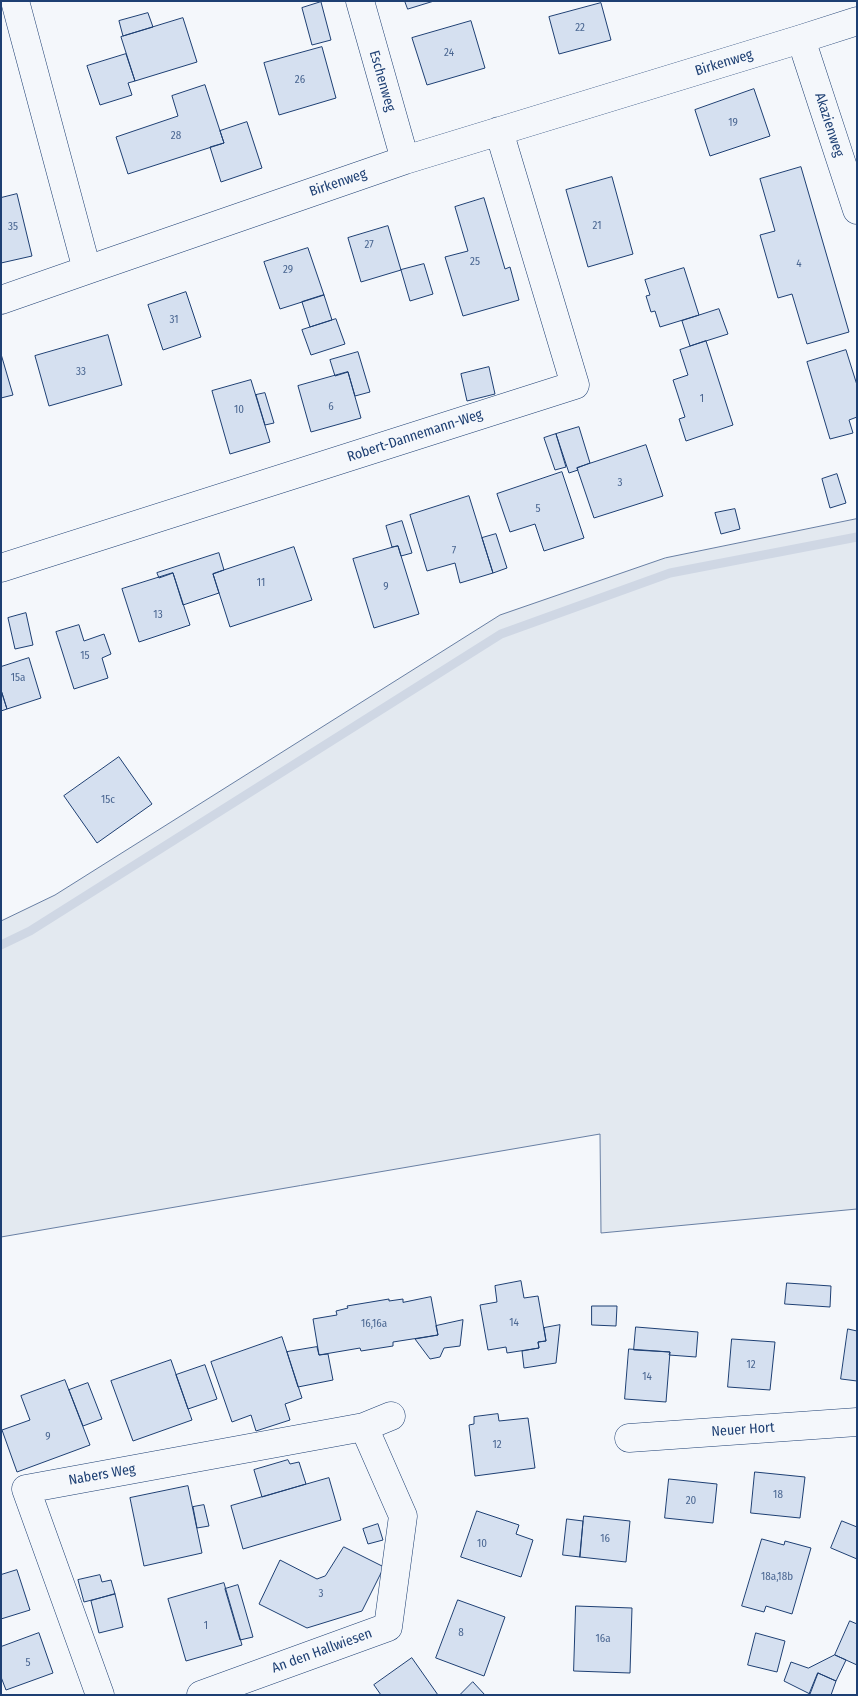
<!DOCTYPE html>
<html>
<head>
<meta charset="utf-8">
<style>
	body { margin:0 }
	#map { position:relative; width:858px; height:1696px; overflow:hidden; background:#f4f7fb; font-family:"Fira Sans Condensed",sans-serif }
	canvas { display:block }
	.frame { position:absolute; inset:0; border:2px solid #1d3f73; pointer-events:none }
</style>
</head>
<body>
<div id="map">
<canvas width="858" height="1696"></canvas>
<div class="frame"></div>
</div>
<script>
const ctx = document.querySelector('canvas').getContext('2d');
ctx.lineJoin = 'round';
function fillPath(path, color) { ctx.fillStyle = color; ctx.fill(path, 'evenodd'); }
function strokePath(path, color, width, dash) { ctx.strokeStyle = color; ctx.lineWidth = width; ctx.lineCap = dash ? 'butt' : 'round'; ctx.setLineDash(dash || []); ctx.stroke(path); }
function write(font, color, halo, rows, align = 'center') {
  ctx.font = font + ' "Fira Sans Condensed",sans-serif'; ctx.lineWidth = 4; ctx.setLineDash([]); ctx.textBaseline = 'middle'; ctx.strokeStyle = halo; ctx.fillStyle = color; for (const [text, x, y, turn = 0] of rows) {
    ctx.save(); ctx.translate(x, y); ctx.rotate((+turn || 0) * Math.PI / 180); ctx.textAlign = isNaN(turn) ? turn : align; if (halo) ctx.strokeText(text, 0, 0); ctx.fillText(text, 0, 0); ctx.restore();
  }
}
const green = new Path2D(`
	M857 519V1209L601 1233 600 1134 1 1237V921L55 895 500 615 665 558Z`);
fillPath(green, '#e3e9f0');
strokePath(green, '#687fa3', 1);
strokePath(new Path2D(`
	M1 945 30 931 501 634 670 573 857 537`), '#cfd7e4', 9);
const building = new Path2D(`
	M405 1H434L408 9Z
	M321 2 331 40 312 45 302 8Z
	M601 3 611 40 559 54 549 17Z
	M148 13 153 27 123 36 119 21Z
	M183 18 197 62 135 81 121 37Z
	M471 21 485 68 427 85 412 38Z
	M322 47 336 98 279 115 264 63Z
	M126 54 135 81 128 83 132 95 100 105 87 66Z
	M205 85 224 143 128 174 116 137 178 116 172 96Z
	M754 89 770 136 710 156 695 110Z
	M247 122 262 168 221 182 210 147 224 143 220 131Z
	M801 167 849 332 807 344 792 294 778 298 760 235 775 231 760 179Z
	M612 177 633 254 588 267 566 190Z
	M17 194 32 256 1 263V198Z
	M484 198 505 269 510 267 519 300 463 316 445 257 468 251 455 207Z
	M388 226 401 270 361 282 348 238Z
	M308 248 324 295 280 309 264 262Z
	M424 264 433 294 410 301 401 270Z
	M684 268 699 315 660 327 655 311 651 312 646 296 650 295 645 280Z
	M186 292 201 337 163 350 148 305Z
	M324 295 332 320 310 327 302 302Z
	M719 309 728 334 690 346 682 321Z
	M336 319 345 344 311 355 302 330Z
	M108 335 122 385 49 406 35 356Z
	M706 341 733 425 686 441 679 419 685 417 673 380 688 375 680 350Z
	M846 350 857 385V417L849 420 853 433 830 439 807 362Z
	M358 352 370 392 355 396 348 372 335 376 330 360Z
	M1 354 13 395 1 398Z
	M489 367 495 394 467 401 461 374Z
	M348 372 361 418 311 432 298 386Z
	M251 380 270 442 230 454 212 391Z
	M265 393 274 423 265 425 256 395Z
	M579 427 590 463 577 468 578 470 569 473 556 434Z
	M556 434 566 467 555 470 544 438Z
	M646 445 663 496 594 518 577 468Z
	M562 472 584 538 544 551 535 524 510 532 497 494Z
	M837 474 846 503 830 508 822 479Z
	M469 496 493 573 460 583 455 563 427 571 410 515Z
	M735 509 740 529 721 534 715 513Z
	M402 521 412 553 401 556 398 546 392 547 386 526Z
	M496 534 507 568 493 573 482 538Z
	M398 546 419 614 374 628 353 559Z
	M294 547 312 600 230 627 213 574Z
	M219 553 224 570 213 574 219 593 183 605 173 573 159 578 157 573Z
	M173 573 190 625 139 642 122 589Z
	M26 613 33 645 15 649 8 618Z
	M79 625 84 641 104 634 111 654 102 658 108 678 74 689 56 632Z
	M29 658 41 698 7 709 1 690V667Z
	M1 690 7 709 1 711Z
	M119 757 152 804 97 843 64 796Z
	M521 1281 524 1298 538 1296 546 1341 538 1342 539 1348 507 1353 506 1347 488 1350 480 1305 497 1302 495 1286Z
	M787 1283 831 1286 830 1307 785 1304Z
	M431 1297 438 1335 393 1342V1346L361 1351 360 1348 319 1355 313 1319 337 1315 336 1311 348 1308 347 1306 389 1299V1301L403 1299V1302Z
	M592 1306H617L616 1326 592 1325Z
	M463 1320 460 1346 444 1348 440 1357 430 1359 415 1339 438 1335 436 1326Z
	M560 1325 556 1363 524 1368 522 1351 539 1348 538 1342 546 1341 544 1328Z
	M636 1327 698 1332 696 1357 669 1355 670 1352 634 1350Z
	M848 1329 857 1331V1381L841 1379Z
	M282 1337 302 1398 285 1404 290 1420 256 1431 251 1415 232 1422 211 1362Z
	M732 1339 775 1342 770 1390 728 1387Z
	M317 1347 319 1355 328 1354 333 1380 298 1387 287 1352Z
	M629 1349 670 1352 666 1402 625 1399Z
	M171 1360 192 1420 133 1441 111 1381Z
	M205 1365 217 1399 188 1409 176 1375Z
	M65 1380 90 1445 17 1472 2 1430 30 1420 21 1396Z
	M88 1383 102 1419 83 1426 69 1390Z
	M498 1414 499 1421 528 1418 535 1468 475 1476 469 1425 474 1424V1417Z
	M288 1460 290 1464 299 1462 306 1484 262 1497 254 1470Z
	M755 1472 805 1477 800 1518 751 1513Z
	M329 1478 341 1520 243 1549 231 1506Z
	M669 1479 717 1484 713 1523 665 1518Z
	M188 1486 202 1553 144 1566 130 1498Z
	M204 1505 209 1526 197 1528 193 1507Z
	M477 1511 519 1525 516 1534 533 1540 521 1577 461 1557Z
	M584 1516 630 1521 626 1562 580 1557Z
	M567 1519 583 1521 580 1557 563 1555Z
	M842 1521 857 1527V1559L831 1548Z
	M378 1524 383 1540 368 1544 363 1529Z
	M762 1539 784 1545 785 1541 811 1548 792 1614 766 1606 764 1612 742 1606Z
	M344 1547 384 1567 362 1611 307 1628 259 1604 280 1560 317 1579 325 1576Z
	M17 1570 30 1610 1 1619V1575Z
	M100 1575 102 1582 111 1580 115 1594 84 1602 78 1580Z
	M224 1583 242 1645 186 1661 168 1599Z
	M238 1585 253 1637 240 1640 225 1589Z
	M115 1594 123 1627 99 1633 91 1601Z
	M458 1600 505 1617 484 1676 436 1658Z
	M576 1606 632 1608 630 1673 574 1671Z
	M850 1621 857 1624V1665L835 1655Z
	M39 1633 53 1673 6 1690 1 1677V1647Z
	M756 1633 785 1641 777 1672 748 1665Z
	M835 1655 846 1660 836 1681 818 1673 810 1694 784 1681 791 1662 808 1668Z
	M412 1658 438 1695H381L374 1685Z
	M818 1673 836 1681 831 1695H809Z
	M473 1682 485 1695H460Z`);
fillPath(building, '#d5e0f0');
strokePath(building, '#1d3f73', 1);
const street = new Path2D(`
	M15 1 87 270 405 160 801 39 857 21
	M360 1 405 160
	M801 39 857 210
	M1 300 87 270
	M1 568 575 385 499 131
	M629 1438 857 1422
	M100 1695 26 1489 364 1427 391 1416
	M201 1695 388 1627 403 1516 364 1427`);
strokePath(street, '#1d3f73', 29);
strokePath(street, '#f4f7fb', 28);
write('11px', '#4b6792', null, [
	["22",580,28],
	["24",449,53],
	["26",300,80],
	["19",733,123],
	["28",176,136],
	["21",597,226],
	["35",13,227],
	["27",369,245],
	["25",475,262],
	["4",799,264],
	["29",288,270],
	["31",174,320],
	["33",81,372],
	["1",702,399],
	["6",331,407],
	["10",239,410],
	["3",620,483],
	["5",538,509],
	["7",454,551],
	["11",261,583],
	["9",386,587],
	["13",158,615],
	["15",85,656],
	["15a",18,678],
	["15c",108,800],
	["14",514,1323],
	["16,16a",374,1324],
	["12",751,1365],
	["14",647,1377],
	["9",48,1437],
	["12",497,1445],
	["18",778,1495],
	["20",691,1501],
	["16",605,1539],
	["10",482,1544],
	["18a,18b",777,1577],
	["3",321,1594],
	["1",206,1626],
	["8",461,1633],
	["16a",603,1639],
	["5",28,1663]
]);
write('14px', '#1d3f73', '#f4f7fb', [
	["Birkenweg",724,63,-17],
	["Eschenweg",382,81,74],
	["Akazienweg",829,125,72],
	["Birkenweg",338,183,-19],
	["Robert-Dannemann-Weg",415,436,-18],
	["Neuer Hort",743,1430,-4],
	["Nabers Weg",102,1475,-10],
	["An den Hallwiesen",322,1651,-20]
]);
</script>
</body>
</html>
